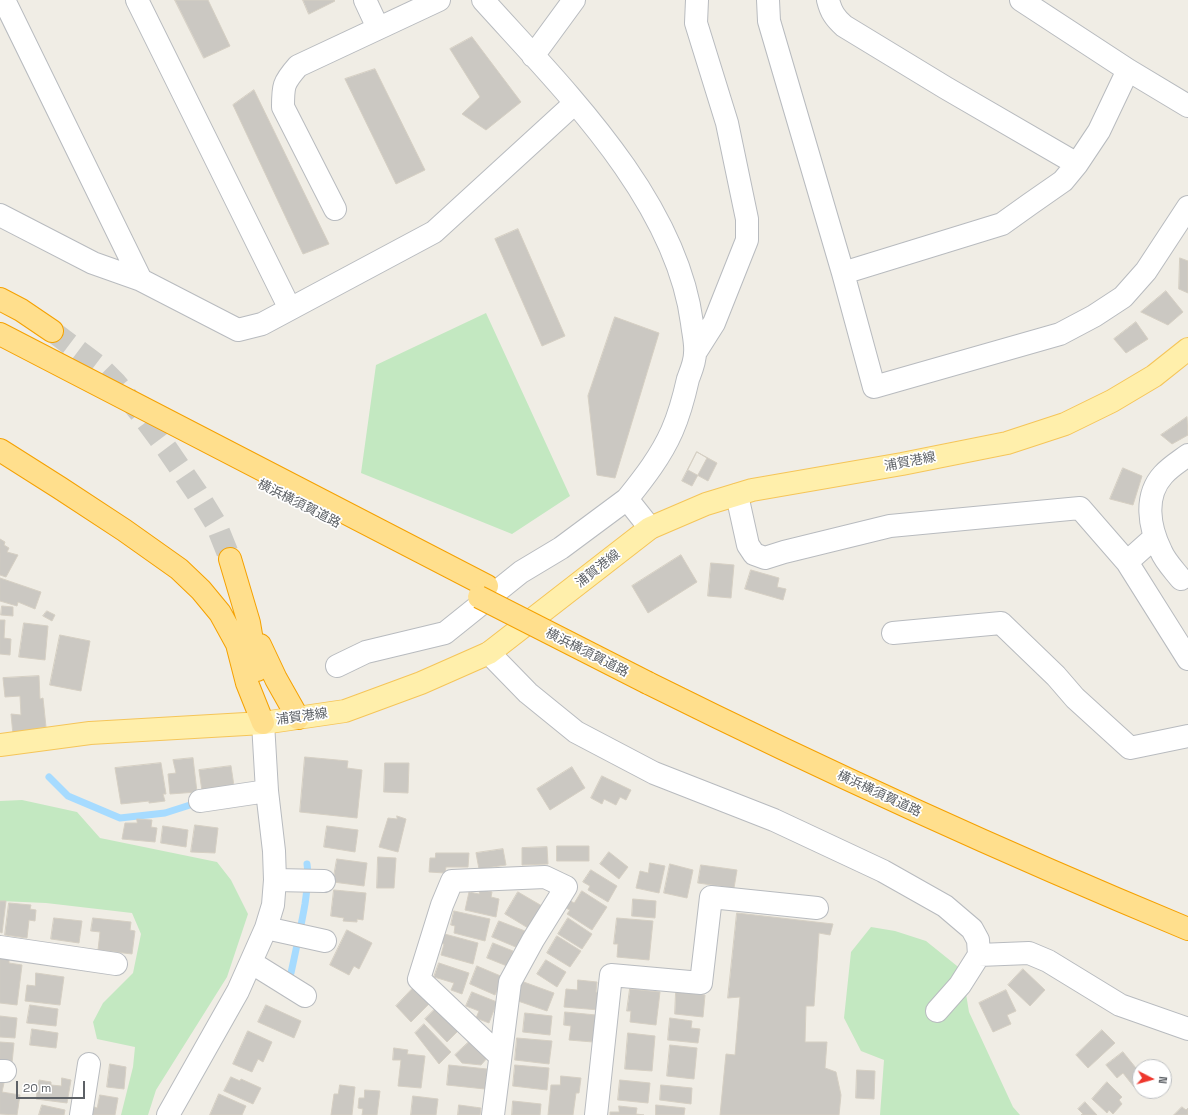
<!DOCTYPE html>
<html>
<head>
<meta charset="utf-8">
<style>
	body { margin:0 }
	#map { position:relative; width:1188px; height:1115px; overflow:hidden; background:#f0ede5; font-family:"Space Grotesk",sans-serif }
	canvas { display:block }
	.north { position:absolute; left:1132px; top:1059px; width:40px; height:40px; box-sizing:border-box; background:#fff; border:1px solid #bec0c2; border-radius:50%; rotate:96deg; font-size:11px; font-weight:700; line-height:16px; text-align:center; color:#5d6166 }
	.north::after { content:''; display:block; margin:auto; width:14px; height:18px; background:#ee372d; clip-path:polygon(50% 0,100% 100%,50% 72%,0 100%) }
	.scale { position:absolute; left:16px; top:1081px; width:69px; height:18px; box-sizing:border-box; border:2px solid #5d6166; border-top:0; padding-left:5px; font-size:12px; line-height:14px; white-space:nowrap; color:#5d6166; -webkit-text-stroke:3px #fff; paint-order:stroke }
</style>
</head>
<body>
<div id="map">
<canvas width="1188" height="1115"></canvas>
<div class="north">N</div>
<div class="scale">20 m</div>
</div>
<script>
const ctx = document.querySelector('canvas').getContext('2d');
ctx.lineJoin = 'round';
function fillPath(path, color) { ctx.fillStyle = color; ctx.fill(path, 'evenodd'); }
function strokePath(path, color, width, dash) { ctx.strokeStyle = color; ctx.lineWidth = width; ctx.lineCap = dash ? 'butt' : 'round'; ctx.setLineDash(dash || []); ctx.stroke(path); }
function write(font, color, halo, rows, align = 'center') {
  ctx.font = font + ' "Space Grotesk","Noto Sans JP",sans-serif'; ctx.lineWidth = 3.5; ctx.setLineDash([]); ctx.textBaseline = 'middle'; ctx.strokeStyle = halo; ctx.fillStyle = color; for (const [text, x, y, turn = 0] of rows) {
    ctx.save(); ctx.translate(x, y); ctx.rotate((+turn || 0) * Math.PI / 180); ctx.textAlign = isNaN(turn) ? turn : align; if (halo) ctx.strokeText(text, 0, 0); ctx.fillText(text, 0, 0); ctx.restore();
  }
}
fillPath(new Path2D(`
	M486 313 570 496 512 534 361 473 376 365Z
	M22 800 77 812 100 838 217 862 231 880 248 914 227 977 156 1090 148 1115H121L133 1067 135 1047 97 1039 93 1022 103 1003 133 973 141 934 132 913 46 903 0 901V801Z
	M871 927 895 931 926 941 962 970 969 1012 1013 1107 1020 1115H880L884 1060 861 1051 844 1018 851 952Z`), '#c3e8c1');
strokePath(new Path2D(`
	M49 777 68 796 120 818 165 813 190 805
	M291 973C296 950 301 927 305 904 307 890 309 877 307 864`), '#a6dbff', 7);
const building = new Path2D(`
	M175 0H208L230 46 204 58Z
	M303 0H334L335 1 309 14Z
	M472 37 521 102 486 130 462 114 480 97 450 49Z
	M375 69 425 170 396 184 345 79Z
	M254 90 329 244 303 254 233 105Z
	M518 229 565 336 542 346 495 239Z
	M1180 258 1188 261V293L1179 289Z
	M1166 291 1183 312 1168 325 1141 312Z
	M615 317 659 333 615 478 597 475 588 396Z
	M1136 322 1148 339 1126 353 1114 339Z
	M1187 417 1188 435 1172 444 1161 435Z
	M697 452 717 463 708 481 688 470Z
	M697 452 707 458 692 486 682 481Z
	M1123 468 1142 476 1133 505 1110 499Z
	M0 539 5 542 4 545 9 548 7 552 18 555 6 577 0 575Z
	M681 555 697 582 648 613 632 586Z
	M711 563 734 565 731 598 708 596Z
	M751 570 779 578 777 587 786 589 783 600 745 589Z
	M0 578 41 592 35 609 18 602 17 606 0 601Z
	M2 606 13 607V616L1 615Z
	M47 611 55 615 52 621 43 616Z
	M0 620H5L4 638 11 639 10 655 0 654Z
	M24 623 48 626 45 660 19 657Z
	M60 635 90 641 81 691 50 685Z
	M39 676 40 699 43 698 46 727 35 729V733L13 735 11 714 21 715 20 696 5 697 3 678Z
	M305 757 348 761 347 768 362 770 357 818 300 812Z
	M193 758 197 792 170 794 168 774 176 773 173 760Z
	M161 763 166 794H163L165 801 149 803V801L121 804 115 768Z
	M385 763H409L408 793 384 792Z
	M231 766 234 786 202 791 199 770Z
	M572 767 585 788 550 810 537 789Z
	M602 776 631 790 626 800 620 797 616 805 604 799 602 804 591 798Z
	M397 816 406 819 398 852 379 847 388 818 397 819Z
	M137 819 152 820 151 827 157 828 155 842 122 839 125 823H137Z
	M195 825 218 828 215 853 191 852Z
	M163 826 188 830 186 847 161 843Z
	M327 826 358 830 355 852 324 847Z
	M557 846H589V861H557Z
	M547 847 548 864 522 865V848Z
	M503 849 506 865 479 869 476 853Z
	M609 852 628 867 619 879 600 864Z
	M436 853H469L468 867H446L445 873 429 872 430 858H435Z
	M378 857 396 858 394 888H377Z
	M337 859 367 863 364 886 333 882Z
	M650 863 665 866 659 893 636 888 640 871 648 873Z
	M670 864 693 870 687 898 664 893Z
	M701 865 737 870 734 888 698 883Z
	M591 870 617 886 608 902 588 890 590 886 583 882Z
	M480 889 492 892 491 897 499 899 496 917 465 910 469 892 479 894Z
	M334 890 366 893 363 920 357 919V922L343 921 344 918 331 916Z
	M582 891 607 907 592 930 567 914 570 910 564 907 569 900 574 903Z
	M518 892 542 906 528 928 505 914Z
	M633 899 656 901 655 918 632 916Z
	M0 901H6L2 933 0 932Z
	M9 903 31 905 30 909 36 910 35 921 29 920 27 938 5 935Z
	M454 911 490 919 485 941 454 933 455 926 451 925Z
	M737 913 833 924 830 935 819 933 814 1006H806L805 1042H827L825 1068 836 1072 841 1095 839 1115H720L726 1054 735 1055 740 997 728 998Z
	M54 918 82 921 79 943 51 939Z
	M93 918 131 922 130 930 135 931 132 954 98 950 100 932 91 931Z
	M568 918 592 934 582 949 558 934Z
	M617 918 653 921 649 960 617 957 618 944H614Z
	M499 921 525 931 518 948 492 937Z
	M347 930 372 943 359 969 354 966 349 975 330 965Z
	M441 933 478 943 473 964 441 955 444 944 438 943Z
	M557 936 581 951 570 967 547 953Z
	M493 943 513 951 507 966 487 958Z
	M0 958 9 959V963L22 965 17 1005 0 1003Z
	M546 960 566 972 557 987 537 974Z
	M439 963 469 973 462 994 451 990 454 983 434 977Z
	M477 966 503 977 495 995 470 984Z
	M1023 969 1045 990 1030 1006 1008 985Z
	M36 973 64 977 60 1005 25 1001 27 985 35 986Z
	M578 980 597 982 596 992 600 993 599 1010 564 1007 566 989 577 990Z
	M521 981 554 993 547 1011 515 1000Z
	M415 986 431 1002 411 1022 396 1006Z
	M630 989 660 992 656 1025 630 1022 631 1011H627Z
	M1006 990 1016 1011 1007 1015 1011 1024 993 1032 979 1003Z
	M472 992 497 1002 489 1023 476 1018 479 1011 466 1006Z
	M676 992 705 995 703 1017 675 1014Z
	M30 1005 58 1009 56 1026 27 1023Z
	M266 1005 301 1021 294 1038 258 1022Z
	M437 1007 459 1030 447 1042 425 1019Z
	M565 1012 596 1015 593 1042 569 1040 571 1026 564 1025Z
	M525 1013 552 1016 550 1035 523 1032Z
	M0 1016 17 1018 15 1038 0 1037Z
	M670 1018 692 1021 691 1028 700 1029 698 1043 668 1040Z
	M424 1024 451 1052 439 1064 415 1033Z
	M32 1029 58 1033 56 1048 30 1045Z
	M1102 1030 1115 1043 1088 1068 1076 1055Z
	M248 1031 272 1042 263 1062 258 1059 252 1072 233 1064Z
	M628 1033 655 1036 652 1071 625 1069Z
	M517 1038 552 1041 549 1064 515 1060Z
	M471 1040 488 1057 481 1065 462 1063 455 1055Z
	M0 1042 14 1043 12 1063 0 1061Z
	M670 1045 697 1048 694 1079 667 1076Z
	M394 1048 408 1050 407 1054 425 1056 421 1088 398 1086 401 1060H393Z
	M1123 1052 1140 1073V1082L1134 1087 1123 1073 1117 1078 1106 1065Z
	M110 1064 126 1067 124 1089 107 1087Z
	M449 1065 487 1069 485 1089 447 1085Z
	M515 1065 549 1068 547 1090 513 1086Z
	M857 1070 875 1071 874 1099 856 1098Z
	M561 1076 581 1078 579 1093H576L573 1115H548L551 1085H560Z
	M231 1077 240 1081 241 1079 261 1088 253 1104 224 1091Z
	M62 1078 71 1080 67 1103 36 1099 39 1080 51 1082V1085L61 1086Z
	M620 1080 650 1083 648 1103 618 1100Z
	M0 1082 4 1083 2 1092 20 1095 17 1115 0 1114Z
	M1107 1082 1122 1097 1119 1100 1122 1104 1113 1114 1109 1110 1107 1113 1092 1099Z
	M340 1085 355 1087 352 1115H331L334 1094H338Z
	M661 1085 692 1088 691 1104 660 1100Z
	M365 1090 380 1091 377 1115H362L363 1109 358 1108 359 1098H364Z
	M219 1094 246 1106 242 1115H210Z
	M100 1095 118 1098 115 1115H90L92 1106 97 1108Z
	M413 1096 438 1099 436 1115H411Z
	M513 1101 541 1104 540 1115H512Z
	M1085 1102 1097 1115H1081L1083 1114 1078 1109Z
	M42 1105 65 1110 64 1115H39Z
	M459 1105 481 1108 480 1115H458Z
	M656 1105 685 1108 684 1115H656Z
	M619 1106 637 1108 636 1114 644 1115H610V1112H619Z
	M1182 1107 1186 1110 1188 1108V1115H1174Z`);
fillPath(building, '#cbc8c2');
strokePath(building, '#d5cfc3', 1);
strokePath(new Path2D(`
	M52 331 100 367 116 383 140 413 167 449 197 493 216 524 230 559`), '#cbcac5', 22, [22, 11]);
const minor = new Path2D(`
	M4 0 141 280
	M137 0 290 309
	M365 0 378 28
	M483 0C563 89 676 199 692 323 693 332 696 344 695 353 695 362 691 371 688 379 684 397 679 415 672 431 661 456 644 478 627 499L650 528
	M768 0 769 21 843 273 874 387 1060 334 1094 316 1123 297 1146 271 1188 207
	M828 0C831 12 835 18 844 26L946 88 1077 164
	M1021 0 1128 70 1188 106
	M533 56 574 0
	M335 209 283 107C283 86 283 83 298 66L439 0
	M0 215 93 263 141 280 238 330 262 324 434 232 575 103
	M843 273 1002 224 1030 204 1063 181 1077 164 1099 131 1128 70
	M695 353 714 323 747 240V219L727 123 696 23 697 0
	M737 495 748 545 754 554 765 558 784 552 890 526 1080 508 1127 562 1188 659
	M1127 562 1155 537
	M1181 579C1174 570 1165 561 1161 551 1149 527 1144 496 1163 475 1170 467 1180 461 1188 455
	M893 633 1001 623 1056 676 1075 698 1130 748 1188 736
	M489 653 528 693 576 732 654 773 774 820 883 871 945 906 972 929 978 940 979 955 960 985 937 1011
	M337 666 366 652 445 633 521 572 561 548 627 499
	M200 801 267 791
	M275 880 324 881
	M266 928 325 941
	M0 947 116 964
	M979 955 1029 953 1048 961 1120 1005 1188 1029
	M252 963 305 996
	M0 1071H5
	M81 1115 89 1064
	M168 1115 238 991 266 928 273 905 275 880 274 851 267 791 263 723
	M493 1115 510 982 533 940 566 887 545 877 452 881 442 905 419 979 500 1056
	M596 1115 611 975 701 983 711 897 817 908`);
const major = new Path2D(`
	M0 745 90 733 263 723 345 711 421 683 489 653 650 528 706 504 752 490 902 464 1007 443 1065 424 1112 401 1154 376 1188 349`);
const highway = new Path2D(`
	M0 299 21 310 52 331
	M0 334 487 586
	M0 450 60 488 124 530 179 569 201 590 220 613 237 644 247 683 263 723
	M230 559 249 623 257 670
	M260 645 276 679 298 718
	M648 683C825 771 1005 853 1188 929`);
strokePath(minor, '#b8bbbf', 24);
strokePath(major, '#f5c559', 24);
strokePath(highway, '#f5a100', 24);
strokePath(minor, '#fff', 22);
strokePath(major, '#ffefab', 22);
strokePath(highway, '#ffdf8d', 22);
const highwayBridge = new Path2D(`
	M479 597 648 683`);
strokePath(highwayBridge, '#f5a100', 24, []);
strokePath(highwayBridge, '#ffdf8d', 22);
write('13px', '#5d6166', '#fff', [
	["浦賀港線",910,462,-11],
	["横浜横須賀道路",299,504,27],
	["浦賀港線",598,569,-38],
	["横浜横須賀道路",587,653,27],
	["浦賀港線",302,717,-8],
	["横浜横須賀道路",879,794,25]
]);
</script>
</body>
</html>
